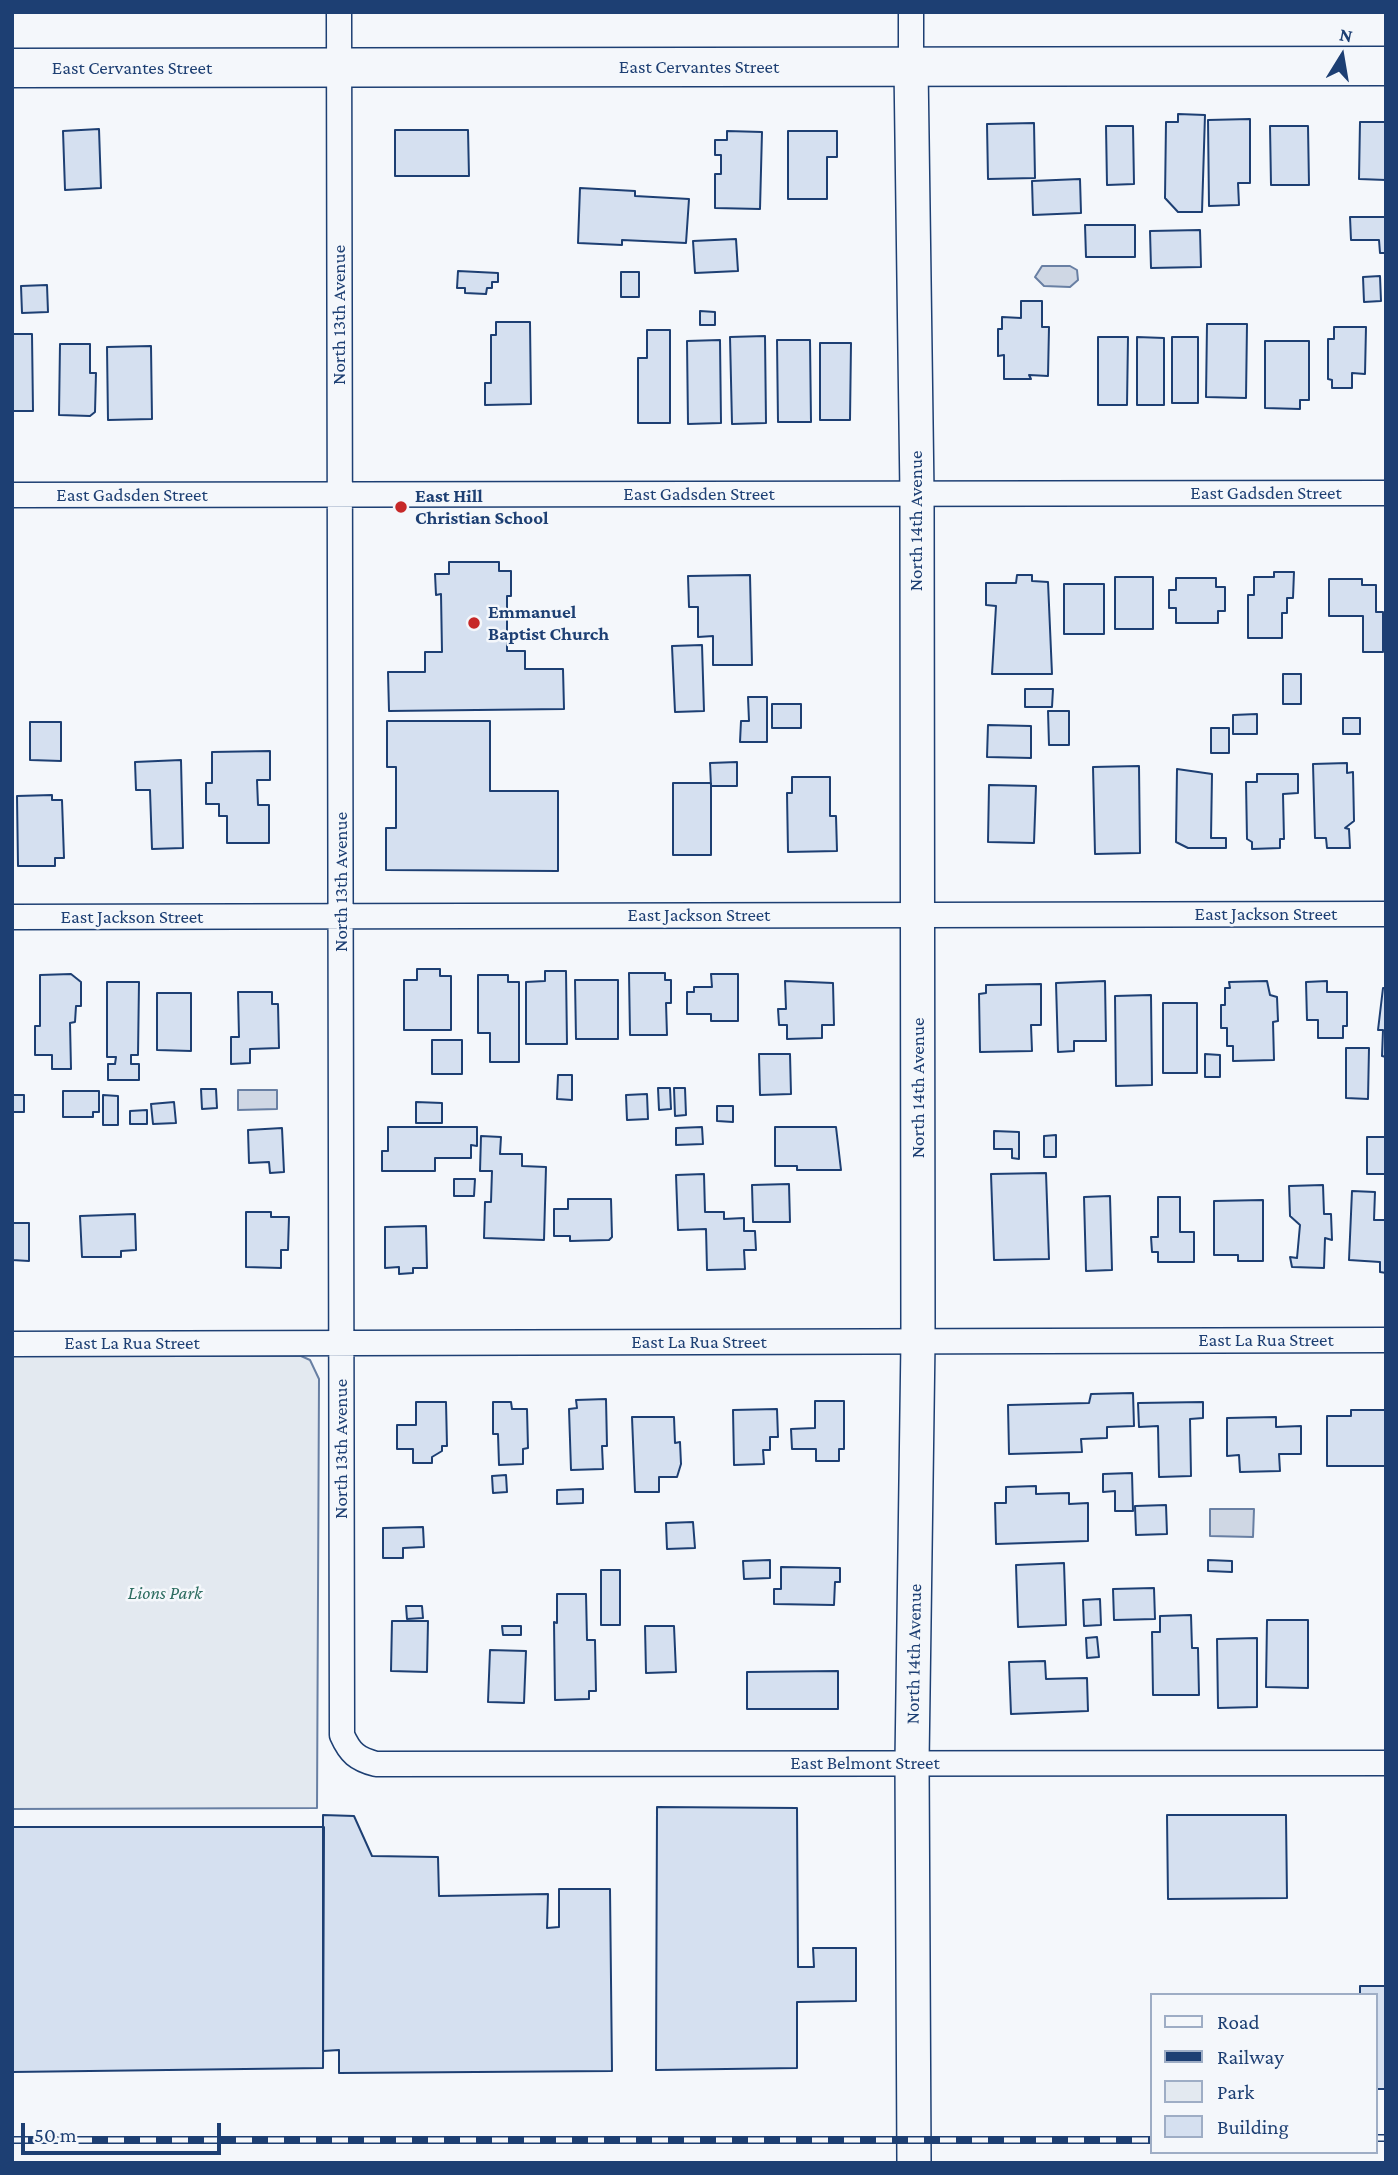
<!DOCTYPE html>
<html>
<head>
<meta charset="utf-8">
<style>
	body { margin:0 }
	#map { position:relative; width:1398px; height:2175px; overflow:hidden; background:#f4f7fb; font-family:"Crimson Pro",serif }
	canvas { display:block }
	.frame { position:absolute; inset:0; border:14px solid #1d3f73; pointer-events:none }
	.legend { position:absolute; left:1150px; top:1993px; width:228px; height:161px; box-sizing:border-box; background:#f4f7fb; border:2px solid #9eadc5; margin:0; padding:9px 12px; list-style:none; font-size:21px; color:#1d3f73 }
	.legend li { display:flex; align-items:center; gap:14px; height:35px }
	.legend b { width:35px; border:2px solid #9eadc5 }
	.north { position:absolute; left:1307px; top:21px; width:70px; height:70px; -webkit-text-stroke:5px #f4f7fb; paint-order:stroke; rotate:11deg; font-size:19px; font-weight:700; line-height:28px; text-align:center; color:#1d3f73 }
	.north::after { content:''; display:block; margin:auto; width:24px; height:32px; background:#1d3f73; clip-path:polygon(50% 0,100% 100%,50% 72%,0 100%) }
	.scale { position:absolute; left:21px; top:2123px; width:200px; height:32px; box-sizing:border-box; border:4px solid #1d3f73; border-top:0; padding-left:9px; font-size:21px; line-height:24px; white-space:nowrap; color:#1d3f73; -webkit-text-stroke:5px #f4f7fb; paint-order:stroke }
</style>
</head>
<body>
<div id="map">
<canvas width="1398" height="2175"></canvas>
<div class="frame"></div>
<ul class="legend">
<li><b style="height:9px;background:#f4f7fb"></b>Road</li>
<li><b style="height:9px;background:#1d3f73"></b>Railway</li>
<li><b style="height:19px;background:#e3e9f0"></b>Park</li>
<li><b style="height:19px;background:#d5e0f0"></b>Building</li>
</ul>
<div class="north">N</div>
<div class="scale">50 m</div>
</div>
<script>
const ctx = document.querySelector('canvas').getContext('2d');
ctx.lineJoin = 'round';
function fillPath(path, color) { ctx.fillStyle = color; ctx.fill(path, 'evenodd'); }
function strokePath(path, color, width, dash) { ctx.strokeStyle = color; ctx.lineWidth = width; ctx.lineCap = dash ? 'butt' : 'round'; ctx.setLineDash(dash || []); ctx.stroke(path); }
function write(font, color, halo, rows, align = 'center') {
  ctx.font = font + ' "Crimson Pro",serif'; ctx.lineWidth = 5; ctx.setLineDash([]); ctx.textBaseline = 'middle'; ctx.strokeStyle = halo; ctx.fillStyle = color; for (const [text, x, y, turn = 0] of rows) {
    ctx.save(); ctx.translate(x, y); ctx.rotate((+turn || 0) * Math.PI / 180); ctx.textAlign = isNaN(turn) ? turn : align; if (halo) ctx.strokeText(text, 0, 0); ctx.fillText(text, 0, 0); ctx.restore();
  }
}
const green = new Path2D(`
	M12 1356H301L310 1360 319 1379 317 1808 12 1809Z`);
fillPath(green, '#e3e9f0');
strokePath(green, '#687fa3', 2);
const water = new Path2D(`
	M1042 266H1070L1077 270 1078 280 1070 287 1044 286 1035 277Z
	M238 1090H277V1109L238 1110Z
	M1210 1509H1254L1253 1537 1210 1536Z`);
fillPath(water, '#cfd7e4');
strokePath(water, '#687fa3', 2);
const building = new Path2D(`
	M1178 114 1205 115 1202 212H1178L1165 198 1166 122H1178Z
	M1250 119V183H1238L1239 205 1209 206 1208 120Z
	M1360 122H1386V180L1359 179Z
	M1034 123 1035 178 988 179 987 124Z
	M1106 126H1133L1134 184 1107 185Z
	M1270 126H1308L1309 185H1271Z
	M99 129 101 188 65 190 63 131Z
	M395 130H468L469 176H395Z
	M727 131 762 132 760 209 715 208V174H721V155H715V140H727Z
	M788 131H837V157H827V199H788Z
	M1080 179 1081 213 1033 215 1032 181Z
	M580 188 635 191V196L689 199 686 243 622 240V245L578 243Z
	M1350 217H1386V253H1380L1379 240H1351Z
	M1085 225H1135V257H1086Z
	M1200 230 1201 267 1151 268 1150 231Z
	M736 239 738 271 695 273 693 241Z
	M458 271 498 273V282H492V288H487L486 294 465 293V288H457Z
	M621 272H639V297H621Z
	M1380 276 1381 301 1364 302 1363 277Z
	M47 285 48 312 22 313 21 286Z
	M1021 301H1042V327H1049L1048 376 1029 375 1031 379H1004V355L998 356V329H1002V317L1021 318Z
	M700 311 715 312V325H700Z
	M496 322H530L531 404 485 405V383H491V335H496Z
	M1207 324H1247L1246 398 1206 397Z
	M1334 327H1366L1365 374 1352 373V388H1332V380L1328 379V339H1334Z
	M647 330H670V423H638V358H647Z
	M12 334H32L33 411H12Z
	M765 336 766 423 732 424 730 337Z
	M1098 337H1128L1127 405H1098Z
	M1137 337 1164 338V405H1137Z
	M1172 337H1198V403H1172Z
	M720 340 721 423 688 424 687 341Z
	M777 340H810L811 422H778Z
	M1265 341H1309V400H1300V409L1265 408Z
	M820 343H851L850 420H820Z
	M60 344H90V373H96L95 412 90 416 59 415Z
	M151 346 152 419 108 420 107 347Z
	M449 562H499V571H511V596H507V651H525V669H563L564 709 389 711 388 672H425V652H442L441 594 436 595 435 574H449Z
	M1274 572H1294L1293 598H1287V613H1282V638H1248V595H1254V577H1274Z
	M750 575 752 665H713V636L698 637V607H689L688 576Z
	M1017 575H1032V581L1048 582 1052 674H992L996 606 986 605V583H1016Z
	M1115 577H1153V629H1115Z
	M1176 578H1216V587H1225V611H1218V623H1176V608H1169V590H1176Z
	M1329 579H1362V585H1376V612H1383V652H1363V616H1329Z
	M1064 584H1104V634H1064Z
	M702 645 704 711 675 712 672 646Z
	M1283 674H1301V704H1283Z
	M1025 689H1053L1052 707H1025Z
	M748 697H767V742H740L741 721H749Z
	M772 704H801V728H772Z
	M1048 711H1069V745H1049Z
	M1257 714V734H1233V715Z
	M1343 718H1360V734H1343Z
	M387 721H490V791H558V871L386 870V828H396V767H387Z
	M30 722H61V761L30 760Z
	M988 725 1031 726V758L987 757Z
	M1211 728H1229V753H1211Z
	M270 751V780H257L258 805H269V843H227V816H219V804H206V783H212V752Z
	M181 760 183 848 152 849 150 790H136L135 762Z
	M737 762V786H711L710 763Z
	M1347 763V773L1353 772 1354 821 1345 828 1349 829 1350 848H1327L1326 838H1315L1313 764Z
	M1139 766 1140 853 1095 854 1093 767Z
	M1177 769 1212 774 1211 838H1226V848H1188L1176 842Z
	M1257 774H1298V793L1283 794 1284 839H1280V848L1252 849V842L1247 839 1246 782H1257Z
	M792 777H830V816H836L837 851 788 852 787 793H792Z
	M673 783H711V855H673Z
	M989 785 1036 786 1034 843 988 842Z
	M52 795V800H62L64 858H55V866H18L17 796Z
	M417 969H440V976H451V1030H404V980H417Z
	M545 971H566L567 1044H526V982L545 981Z
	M629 973H665V980H671V1003H666L667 1035H630Z
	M71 974 81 982V1006H76L75 1022 70 1023 71 1069H52V1055H35V1026H40V975Z
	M711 974H738V1021H711V1014H687V992H694V987H712Z
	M478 975H508V982H519V1062H490V1033H478Z
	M575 980H618V1039H576Z
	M785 981 833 983 834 1025H822V1038L787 1039V1025H779L778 1009H786Z
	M1105 981 1106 1041H1074V1051L1058 1052 1056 983Z
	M1267 981 1270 995 1277 997 1278 1021 1273 1022 1274 1060 1233 1061V1046H1227V1028H1221V1005H1225V988H1230L1229 982Z
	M1327 981V992H1347V1026H1343V1038H1318V1020H1307L1306 982Z
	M107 982H139L138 1055H131V1064H139V1080H108V1064H115L116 1057H107Z
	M1041 984V1025H1031L1032 1051 980 1052 979 994 986 993V985Z
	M1383 988H1386V1057L1382 1056 1383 1030H1378Z
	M238 992H272V1004H278L279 1048 250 1049V1063L231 1064V1037H239Z
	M157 993H191V1051L157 1050Z
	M1151 995 1152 1085 1116 1086 1115 996Z
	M1163 1003H1197V1073H1163Z
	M432 1040H462V1074H432Z
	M1346 1048H1369L1368 1099 1346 1098Z
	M759 1054H790L791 1094 760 1095Z
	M1205 1054 1220 1055V1077H1205Z
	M558 1075H572V1100L557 1099Z
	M658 1088H670L671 1109 659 1110Z
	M674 1088H685L686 1115 675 1116Z
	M201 1089H216L217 1108 202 1109Z
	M63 1091H99V1112H93V1117H63Z
	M647 1094 648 1119 627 1120 626 1095Z
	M12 1095H24V1112H12Z
	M103 1095 118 1096V1125H103Z
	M174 1102 176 1123 153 1124 151 1104Z
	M416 1102 442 1103V1123H416Z
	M717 1106H733V1122L717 1121Z
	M147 1110V1124H130V1111Z
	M388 1127H477V1146L471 1145V1158H435V1171H382V1151H388Z
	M702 1127 703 1144 676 1145V1128Z
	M775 1127H836L841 1170H797V1166H775Z
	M282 1128 284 1172 270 1173 269 1162 249 1163 248 1130Z
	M994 1131 1019 1132V1159L1012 1158V1149H994Z
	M1056 1135V1157H1044V1136Z
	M481 1136 501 1137 500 1154H522V1166L546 1167 544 1240 484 1238 485 1202H491L492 1171H480Z
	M1367 1137H1386V1174H1367Z
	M1046 1173 1049 1259 994 1260 991 1174Z
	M704 1174 705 1212H724V1219L744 1218V1231H755L756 1250H744L745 1269 707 1270 706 1229 678 1230 676 1175Z
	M454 1179H475L474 1196H454Z
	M789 1184 790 1222H753L752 1185Z
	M1323 1185 1324 1214H1331L1332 1240 1325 1238 1324 1268 1292 1267 1290 1257 1297 1258 1300 1225 1290 1216 1289 1186Z
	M1352 1191 1375 1192 1374 1220H1386V1273L1380 1272V1262L1349 1260Z
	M1110 1196 1112 1270 1086 1271 1084 1197Z
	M1158 1197H1180V1232H1194V1262H1158V1252H1152L1151 1237H1158Z
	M568 1199H611L612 1237 609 1240 570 1241V1236H554V1209H568Z
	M1263 1200V1261H1238V1255H1214V1201Z
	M246 1212H271V1217H289L288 1250H281V1268L246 1267Z
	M135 1214 136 1250 121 1251V1257H82L80 1216Z
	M12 1223H29V1261L12 1260Z
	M426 1226 427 1268H413V1273L399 1274V1267L385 1268V1227Z
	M1133 1393 1134 1426 1107 1427V1438L1081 1439 1082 1452 1009 1454 1008 1405 1089 1403 1091 1394Z
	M606 1399 607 1446H602L603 1469 571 1470 569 1409 577 1408 576 1400Z
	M815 1401H844V1449H839V1461H816V1449H792L791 1429 815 1428Z
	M416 1402H446L447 1446H442V1451L432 1457V1463H413V1449H397V1425H416Z
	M493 1402H511L512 1409H527L528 1448 523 1449V1464L499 1465 498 1434H493Z
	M1203 1402V1418L1190 1419 1191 1476 1159 1477 1158 1426 1139 1427 1138 1403Z
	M777 1409 778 1437H770V1450H763L764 1464 734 1465 733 1410Z
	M1351 1410H1386V1466H1327V1416H1351Z
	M632 1417H674L675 1443 680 1442 681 1464 677 1477H659V1492H635Z
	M1276 1417V1427L1301 1426V1454H1279L1280 1471 1240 1472 1239 1455 1227 1456V1418Z
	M1132 1473 1133 1511H1115V1491L1103 1492V1474Z
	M506 1475 507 1492 493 1493 492 1476Z
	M1036 1486V1494L1069 1493V1504L1088 1503V1541L996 1544 995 1503H1006V1487Z
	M583 1489V1503L557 1504V1490Z
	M1166 1505 1167 1534 1136 1535 1135 1506Z
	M693 1522 695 1548 667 1549 666 1523Z
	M423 1527 424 1547 403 1548V1558H383V1528Z
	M770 1560V1578L744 1579 743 1561Z
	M1208 1560 1232 1561V1572L1208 1571Z
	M1064 1563 1066 1625 1018 1627 1016 1565Z
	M781 1567 840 1568V1582H835L834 1605 774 1604V1589H781Z
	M601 1570H620V1625H601Z
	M1154 1588 1155 1619 1114 1620 1113 1589Z
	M557 1594H586L587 1640H595L596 1691H589V1699L555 1700 554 1622 557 1623Z
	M1100 1599 1101 1625 1084 1626 1083 1600Z
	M406 1606H422L423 1618 407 1619Z
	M1191 1615 1192 1648H1198L1199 1695H1153L1152 1632H1160V1616Z
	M1267 1620H1308V1688L1266 1687Z
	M392 1621H428L427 1672 391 1671Z
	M502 1626H521V1635H503Z
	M645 1626H674L676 1672 646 1673Z
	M1097 1637 1099 1657 1087 1658 1086 1638Z
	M1257 1638V1707L1218 1708 1217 1639Z
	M490 1650 526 1651 524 1703 488 1702Z
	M1045 1661 1046 1679 1087 1678 1088 1711 1011 1714 1009 1662Z
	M838 1671V1709H747V1672Z
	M657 1807 797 1808 798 1967H814L813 1948H856V2001L797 2002V2068L656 2070Z
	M323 1815 354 1816 372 1856 438 1857 439 1896 548 1894 547 1928 559 1927V1889H610L612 2071 339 2073V2050L323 2051Z
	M1167 1815H1286L1287 1898 1168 1899Z
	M12 1827H324L323 2068 12 2072Z
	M1360 1986H1386V2089H1375V1995H1360Z`);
fillPath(building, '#d5e0f0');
strokePath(building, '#1d3f73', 2);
const street = new Path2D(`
	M339 12 342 1735C350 1753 357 1759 376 1764L1386 1763
	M911 12V66
	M12 495 1386 493
	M12 917 1386 914
	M12 1344 1386 1340`);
const secondary = new Path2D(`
	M911 66 917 494 918 1341 912 1762 914 2163`);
const primary = new Path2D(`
	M12 68 1386 66`);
strokePath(street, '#1d3f73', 27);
strokePath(secondary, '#1d3f73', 36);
strokePath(primary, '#1d3f73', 41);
strokePath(street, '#f4f7fb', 24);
strokePath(secondary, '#f4f7fb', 33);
strokePath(primary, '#f4f7fb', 38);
const rail = new Path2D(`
	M1375 2138H1386
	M12 2140H1151`);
strokePath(rail, '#1d3f73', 8);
strokePath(rail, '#f4f7fb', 5, [16]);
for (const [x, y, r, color] of [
	[401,507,7,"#c62828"],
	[474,623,7,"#c62828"]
]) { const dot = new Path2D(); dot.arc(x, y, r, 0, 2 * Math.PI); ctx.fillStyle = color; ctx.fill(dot); strokePath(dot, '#f4f7fb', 2.5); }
write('19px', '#1d3f73', '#f4f7fb', [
	["East Cervantes Street",699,67],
	["East Cervantes Street",132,68],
	["North 13th Avenue",339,315,-90],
	["East Gadsden Street",1266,493],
	["East Gadsden Street",699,494],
	["East Gadsden Street",132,495],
	["North 14th Avenue",916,521,-90],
	["North 13th Avenue",341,882,-90],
	["East Jackson Street",1266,914],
	["East Jackson Street",699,915],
	["East Jackson Street",132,917],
	["North 14th Avenue",918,1088,-90],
	["East La Rua Street",1266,1340],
	["East La Rua Street",699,1342],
	["East La Rua Street",132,1343],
	["North 13th Avenue",341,1449,-90],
	["North 14th Avenue",914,1654,-89],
	["East Belmont Street",865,1763]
]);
write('bold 19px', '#1d3f73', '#f4f7fb', [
	["East Hill",415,496],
	["Christian School",415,518],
	["Emmanuel",488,612],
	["Baptist Church",488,634]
], 'left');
write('italic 19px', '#2c6c60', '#f4f7fb', [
	["Lions Park",165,1593]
]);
</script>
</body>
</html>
